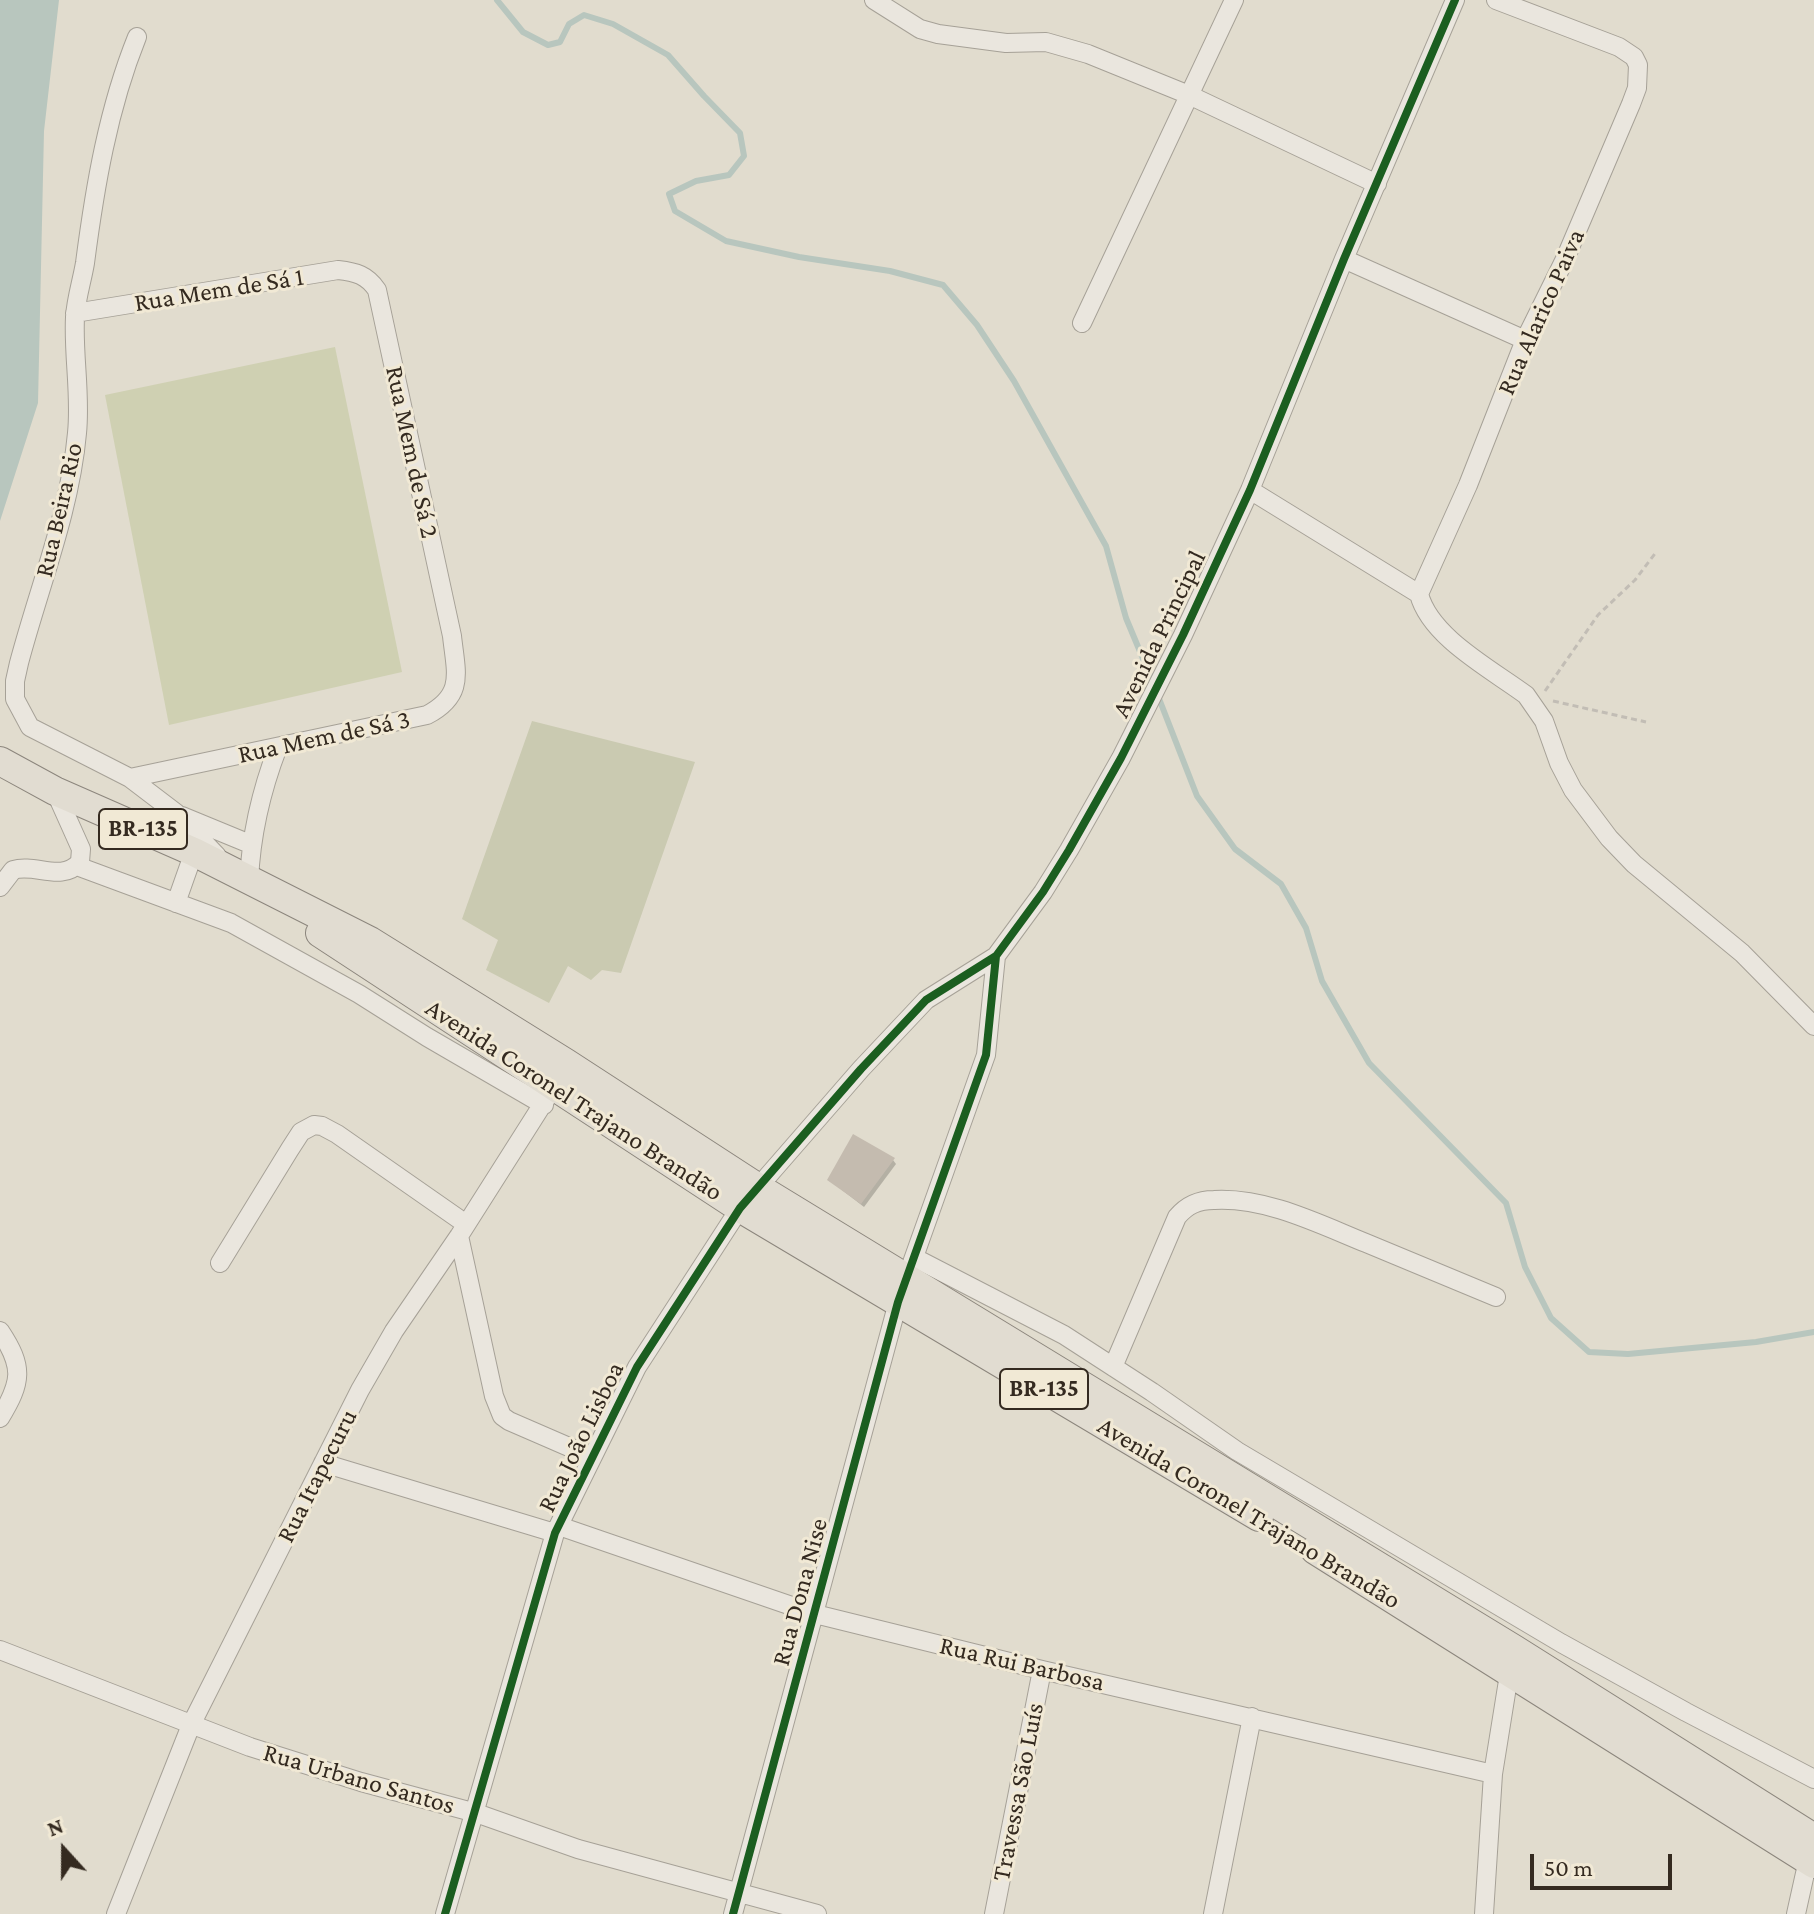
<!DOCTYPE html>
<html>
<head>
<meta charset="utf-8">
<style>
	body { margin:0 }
	#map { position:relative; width:1814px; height:1914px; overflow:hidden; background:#e1dcce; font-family:"Crimson Pro",serif }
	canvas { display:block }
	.north { position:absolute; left:24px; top:1810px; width:80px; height:80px; -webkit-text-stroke:6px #f1e9d5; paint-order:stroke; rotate:339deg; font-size:22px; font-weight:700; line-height:32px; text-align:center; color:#342a20 }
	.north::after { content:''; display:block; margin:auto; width:28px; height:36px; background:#342a20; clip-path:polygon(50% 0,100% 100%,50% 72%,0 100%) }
	.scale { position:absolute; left:1530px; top:1854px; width:142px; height:36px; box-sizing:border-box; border:4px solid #342a20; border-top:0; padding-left:10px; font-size:24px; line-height:28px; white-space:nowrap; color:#342a20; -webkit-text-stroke:6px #f1e9d5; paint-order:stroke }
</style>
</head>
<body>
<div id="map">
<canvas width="1814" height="1914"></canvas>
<div class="north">N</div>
<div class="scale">50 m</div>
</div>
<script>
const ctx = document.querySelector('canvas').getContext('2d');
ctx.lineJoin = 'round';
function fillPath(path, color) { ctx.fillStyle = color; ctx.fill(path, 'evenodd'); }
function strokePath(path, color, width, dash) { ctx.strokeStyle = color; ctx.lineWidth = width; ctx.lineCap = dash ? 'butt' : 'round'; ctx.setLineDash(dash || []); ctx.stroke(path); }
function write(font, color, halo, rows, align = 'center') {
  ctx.font = font + ' "Crimson Pro",serif'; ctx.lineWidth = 6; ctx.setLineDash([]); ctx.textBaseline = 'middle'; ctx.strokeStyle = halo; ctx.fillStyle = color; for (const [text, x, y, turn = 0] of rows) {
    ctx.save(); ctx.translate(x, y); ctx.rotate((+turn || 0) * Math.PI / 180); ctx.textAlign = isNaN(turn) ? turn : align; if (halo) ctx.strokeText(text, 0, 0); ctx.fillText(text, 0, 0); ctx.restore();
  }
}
fillPath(new Path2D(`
	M335 347 402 672 169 725 105 395Z`), '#cfd0b2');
fillPath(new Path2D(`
	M532 721 695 762 621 973 602 970 591 980 568 966 549 1003 486 970 498 940 462 919Z`), '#cacab1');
fillPath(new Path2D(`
	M0 0H59L44 131 38 403 0 521Z`), '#b8c6be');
fillPath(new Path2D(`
	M893 1160 896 1164 864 1207 829 1180Z`), '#0003');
strokePath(new Path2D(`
	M497 0 523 32 548 45 560 42 569 24 584 15 613 24 668 55 704 96 740 133 744 156 729 175 696 181 669 194 675 211 726 241 799 257 890 271 943 285 977 325 1014 381 1106 546 1126 618 1154 685
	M1158 696 1197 796 1235 849 1281 884 1306 928 1322 981 1369 1063 1506 1203 1525 1267 1551 1318 1589 1352 1628 1354 1756 1342 1814 1332`), '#b8c6be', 6);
fillPath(new Path2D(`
	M853 1134 895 1158 861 1204 827 1180Z`), '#c4bbaf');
const street = new Path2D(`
	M874 0 920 29 938 34 1006 43 1046 42 1088 54 1189 95 1377 184
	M137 37C108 109 95 186 85 263 82 281 76 299 75 317 73 355 81 394 77 433 70 512 39 587 19 663L15 681V699L30 727 130 778 176 813 217 856
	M1344 259 1525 340
	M75 313 338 270C356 272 367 275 377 290L452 636C456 673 465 695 427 715L130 778
	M1082 323 1234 0
	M1250 490 1419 594
	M1419 594 1468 485 1525 340 1565 259 1631 104 1637 88 1638 65 1634 57 1619 47 1496 0
	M1419 594C1430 637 1491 669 1526 695L1544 721 1559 763 1573 790 1609 838 1634 864 1742 953 1814 1026
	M182 816 250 844
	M77 866 231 923 359 994 427 1037 544 1105
	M249 881C251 833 261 791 278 747
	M0 887 13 870C36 863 61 883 80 862L81 849 55 791
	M176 903 194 852
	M459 1236 494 1396 502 1416 509 1421 592 1457
	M915 1258 1064 1335 1152 1392 1237 1451 1561 1643 1686 1712 1814 1779
	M220 1263 290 1149 301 1132 314 1125 322 1126 337 1134 466 1224
	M0 1331C24 1367 22 1382 0 1418
	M1113 1367 1177 1217C1187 1205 1198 1200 1214 1200 1266 1197 1319 1224 1366 1243 1409 1261 1453 1279 1496 1297
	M323 1463 555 1533
	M559 1526 815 1614 1042 1670 1493 1774
	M0 1650 250 1747 361 1782 476 1813 578 1849 817 1914
	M116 1914 191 1725 360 1390 394 1331 459 1236 558 1080
	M445 1914 555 1533 637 1367 740 1208 861 1069 926 1000 996 956
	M733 1914 898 1302 986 1055 996 956 1043 892 1069 850 1121 758 1183 635 1250 490 1344 259 1455 0
	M994 1914 1042 1670
	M1213 1914 1252 1717
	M1484 1914 1493 1774 1511 1662
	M1796 1914 1808 1860`);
const primary = new Path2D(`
	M0 761 55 791 194 852 370 941 566 1063 757 1187 1514 1649 1814 1838
	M320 933 740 1208 1259 1517
	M1315 1550 1814 1864`);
strokePath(street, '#a6a197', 20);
strokePath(primary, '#8c867d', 30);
strokePath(new Path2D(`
	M1545 691 1598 615 1635 580 1657 551
	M1553 701 1646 722`), '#c2bdb5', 3, [6, 4]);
strokePath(street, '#eae6de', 18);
strokePath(primary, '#e1dcd1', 28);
strokePath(new Path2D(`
	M445 1914 555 1533 637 1367 740 1208 861 1069 926 1000 996 956
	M733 1914 898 1302 986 1055 996 956 1043 892 1069 850 1121 758 1183 635 1250 490 1344 259 1455 0`), '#1b5e20', 8);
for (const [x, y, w] of [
	[143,829,88],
	[1044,1389,88]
]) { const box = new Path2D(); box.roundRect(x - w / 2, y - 20, w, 40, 6); ctx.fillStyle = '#f1e9d5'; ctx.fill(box); strokePath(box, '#342a20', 2); }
write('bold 24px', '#342a20', null, [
	["BR-135",143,829],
	["BR-135",1044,1389]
]);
write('26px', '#342a20', '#f1e9d5', [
	["Rua Mem de Sá 1",219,290,-9],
	["Rua Alarico Paiva",1541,312,-66],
	["Rua Mem de Sá 2",412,452,78],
	["Rua Beira Rio",59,510,-77],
	["Avenida Principal",1159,634,-64],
	["Rua Mem de Sá 3",324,737,-12],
	["Avenida Coronel Trajano Brandão",574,1100,33],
	["Rua João Lisboa",581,1437,-64],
	["Rua Itapecuru",317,1476,-63],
	["Avenida Coronel Trajano Brandão",1249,1513,31],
	["Rua Dona Nise",800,1592,-75],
	["Rua Rui Barbosa",1022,1664,13],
	["Rua Urbano Santos",359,1779,16],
	["Travessa São Luís",1018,1792,-79]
]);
</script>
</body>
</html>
